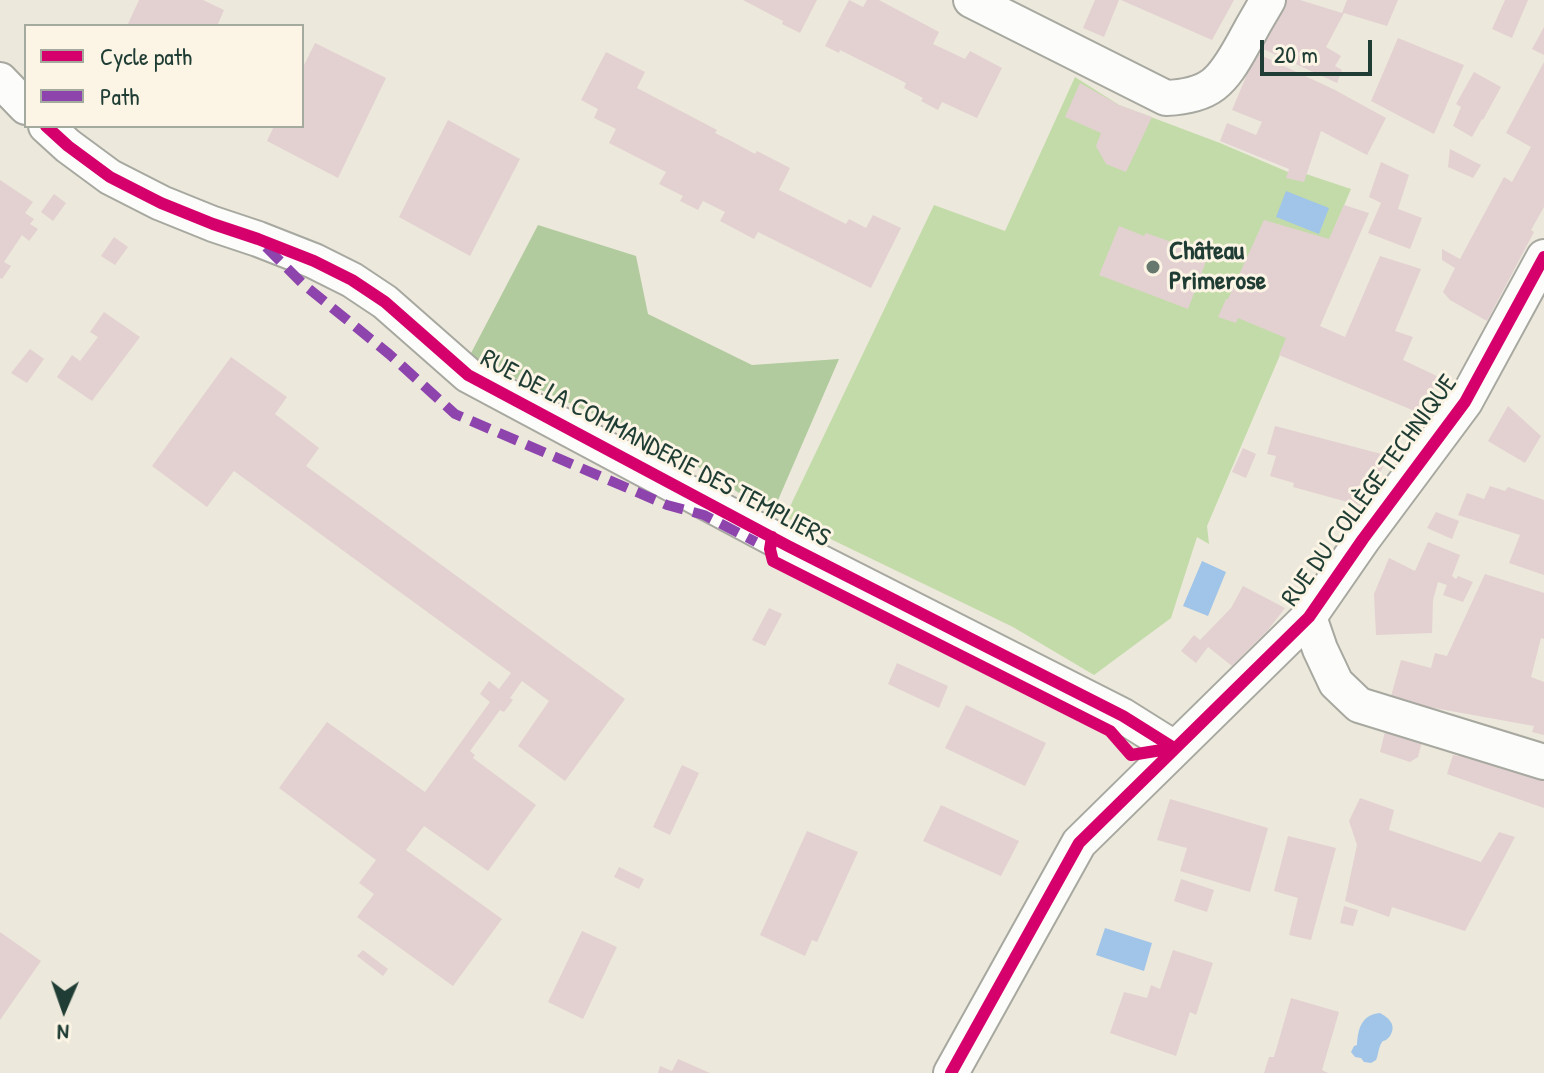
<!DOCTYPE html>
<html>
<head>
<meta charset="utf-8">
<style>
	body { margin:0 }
	#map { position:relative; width:1544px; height:1073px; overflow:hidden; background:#ece8db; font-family:"Patrick Hand",sans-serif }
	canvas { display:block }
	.legend { position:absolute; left:24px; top:24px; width:280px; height:104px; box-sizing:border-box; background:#fcf5e5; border:2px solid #a4ab9e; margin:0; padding:10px 14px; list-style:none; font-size:24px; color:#1f3d34 }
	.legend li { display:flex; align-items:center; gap:16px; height:40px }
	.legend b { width:40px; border:2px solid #a4ab9e }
	.north { position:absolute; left:24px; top:969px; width:80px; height:80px; -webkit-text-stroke:6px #fcf5e5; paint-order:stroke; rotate:182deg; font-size:22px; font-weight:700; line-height:32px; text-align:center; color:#1f3d34 }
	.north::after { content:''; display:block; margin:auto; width:28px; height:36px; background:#1f3d34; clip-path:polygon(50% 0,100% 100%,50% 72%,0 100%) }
	.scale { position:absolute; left:1260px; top:40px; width:112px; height:36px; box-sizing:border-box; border:4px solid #1f3d34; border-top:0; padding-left:10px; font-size:24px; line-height:28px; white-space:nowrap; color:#1f3d34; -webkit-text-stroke:6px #fcf5e5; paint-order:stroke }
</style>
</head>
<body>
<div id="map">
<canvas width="1544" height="1073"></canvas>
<ul class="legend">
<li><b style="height:10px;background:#d6006c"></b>Cycle path</li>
<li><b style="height:10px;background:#8e44ad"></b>Path</li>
</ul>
<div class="north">N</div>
<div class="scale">20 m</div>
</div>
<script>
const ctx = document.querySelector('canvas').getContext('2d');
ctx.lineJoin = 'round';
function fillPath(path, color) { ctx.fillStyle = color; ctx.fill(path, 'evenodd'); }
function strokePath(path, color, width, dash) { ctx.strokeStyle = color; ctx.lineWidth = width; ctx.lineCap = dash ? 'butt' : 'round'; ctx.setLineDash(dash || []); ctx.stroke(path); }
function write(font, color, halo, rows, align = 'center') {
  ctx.font = font + ' "Patrick Hand",sans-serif'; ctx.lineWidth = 6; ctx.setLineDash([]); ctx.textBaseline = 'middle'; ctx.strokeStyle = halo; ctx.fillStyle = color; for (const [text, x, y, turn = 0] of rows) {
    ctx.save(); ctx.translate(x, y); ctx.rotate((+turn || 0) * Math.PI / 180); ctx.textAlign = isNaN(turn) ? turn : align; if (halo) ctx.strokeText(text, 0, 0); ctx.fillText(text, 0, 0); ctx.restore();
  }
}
fillPath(new Path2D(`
	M1075 77 1119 105 1220 143 1288 172 1306 174 1351 189 1207 526 1209 544 1197 537 1171 618 1094 675 1013 627 785 517 934 205 1005 231Z`), '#c3dba9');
fillPath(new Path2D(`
	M538 225 636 256 648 314 752 365 839 359 772 514 672 450 469 357Z`), '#b1cb9f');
fillPath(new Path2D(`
	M1286 191 1329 208 1319 234 1276 217Z
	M1202 561 1226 572 1208 616 1183 606Z
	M1105 928 1152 943 1144 971 1096 955Z
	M1380 1013C1389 1018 1397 1025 1390 1036 1384 1044 1384 1037 1380 1046 1378 1051 1378 1056 1376 1060L1371 1063 1364 1062 1361 1058 1355 1057 1351 1052 1354 1046 1357 1045C1358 1029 1361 1015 1380 1013Z`), '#a0c5e8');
fillPath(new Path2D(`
	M139 0H203L224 10 217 26H127Z
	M743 0H817L800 33 782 24 783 21Z
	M849 0 863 7 867 0H879L939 32 933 44 965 59 970 51 1002 68 977 118 942 102 938 110 921 101 923 98 904 88 906 83 840 50 839 53 825 46Z
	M1095 0H1119L1104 37 1083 28Z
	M1121 0H1234L1212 40Z
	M1286 0H1300L1342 13 1347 0H1398L1387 26 1344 13 1326 47 1341 56 1335 66 1342 70 1337 83 1259 47Z
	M1505 0H1528L1512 38 1492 29Z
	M1544 27V55L1532 49Z
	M1398 38 1464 65 1434 134 1371 101Z
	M315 43 386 78 338 178 267 141 274 126H302V69Z
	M606 52 645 72 637 88 717 130 715 133 733 142 755 154 757 151 790 168 779 190 846 224 849 219 866 228 873 215 901 228 871 288 758 232 754 239 720 221 725 212 703 201 698 210 680 201 683 196 659 184 666 172 609 143 616 129 594 118 598 109 581 100Z
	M1256 53 1335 90 1386 118 1367 155 1321 131 1304 182 1286 178 1289 169 1220 141 1227 123 1256 135 1262 122 1232 110Z
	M1544 62V207L1531 230 1534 232 1487 321 1450 300 1443 292 1455 268 1442 260V249L1460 259 1504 177 1512 182 1531 147 1506 133Z
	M1474 72 1501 87 1483 120 1482 119 1472 137 1453 126 1461 107 1456 104Z
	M1080 83 1119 105 1152 117 1126 172 1106 164 1096 146 1101 133 1065 117Z
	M448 120 520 159 470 256 399 217Z
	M1450 149 1481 165 1473 178 1448 167Z
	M1381 162 1409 175 1398 209 1422 218 1410 249 1368 233 1381 203 1369 197Z
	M0 180 33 202 25 213 34 219 30 224 38 229 29 241 22 235 4 262 11 266 2 279 0 278Z
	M54 194 66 203 53 221 41 212Z
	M1344 205 1369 213 1320 326 1345 337 1380 256 1421 269 1395 331 1413 337 1403 360 1441 378 1417 412 1279 355 1286 338 1238 318 1236 323 1218 317 1226 299H1228L1264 220 1329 239Z
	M1119 226 1144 236 1146 233 1183 246 1182 250 1207 259 1188 309 1099 275Z
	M114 237 128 247 115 265 101 256Z
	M104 312 140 337 92 401 57 377 72 355 80 361 98 337 90 332Z
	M30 349 44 359 27 383 11 373Z
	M231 357 287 397 275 414 319 448 306 466 625 699 565 781 518 746 549 701 522 681 510 698 513 700 504 712 500 710 470 751 475 755 473 758 536 805 488 871 424 826 406 850 502 919 453 986 357 917 374 894 359 883 376 860 279 788 327 722 425 792 490 702 480 694 489 681 499 689 511 673 234 471 207 507 152 466Z
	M1508 406 1541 436 1525 463 1488 441Z
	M1275 426 1389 456 1362 506 1293 487 1294 483 1270 476 1276 456 1267 454Z
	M1243 448 1256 454 1246 478 1232 472Z
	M1490 486 1505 491 1508 487 1544 500V575L1509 563 1520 535 1458 515 1467 493 1484 499Z
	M1436 512 1459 521 1452 539 1427 528Z
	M1428 542 1460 555 1452 576 1456 579 1458 576 1473 582 1463 602 1443 595 1447 585 1438 582 1433 600 1432 633 1376 635 1374 594 1389 558 1415 571Z
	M1485 574 1544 593V639L1541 638 1531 677 1544 682V735L1532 732 1534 726 1390 700 1401 660 1431 668 1435 653 1447 656Z
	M1243 586 1285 608 1268 630 1232 666 1208 647 1196 663 1181 651 1194 635 1200 640 1231 608Z
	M769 608 782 614 765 646 752 640Z
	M897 663 948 686 939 708 888 684Z
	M966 705 1046 743 1025 786 945 748Z
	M1386 727 1423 738 1418 757 1410 762 1380 752Z
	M1461 750 1544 776V808L1447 774 1453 755 1458 756Z
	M682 765 699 773 670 835 653 827Z
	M1360 798 1394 810 1389 830 1481 862 1499 832 1515 837 1465 931 1392 907 1389 917 1345 901 1357 845 1349 821Z
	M1170 799 1268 828 1250 892 1180 871 1187 848 1157 840Z
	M941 805 1019 841 1001 876 923 841Z
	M807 831 858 852 817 942 812 940 805 956 760 935Z
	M1288 836 1336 848 1311 940 1289 935 1298 898 1274 891Z
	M619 867 644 879 639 889 614 877Z
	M1181 879 1214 890 1207 912 1174 901Z
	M1344 906 1358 910 1353 926 1340 923Z
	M582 931 617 947 583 1019 548 1002Z
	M0 932 41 961 0 1020Z
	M363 950 388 969 383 976 357 956Z
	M1173 950 1213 963 1196 1015 1190 1012 1176 1056 1110 1033 1124 992 1147 998 1151 985 1160 989Z
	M1291 998 1339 1012 1322 1070 1328 1073H1264L1269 1057H1274Z
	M678 1059 710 1073H658L660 1066 672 1071Z`), '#e3d1d1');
const street = new Path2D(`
	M971 0 1166 98C1211 96 1222 82 1243 44 1251 29 1259 15 1268 0
	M0 80 26 107
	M46 126 68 146 110 177 161 203 213 224 258 239 314 261 352 280 385 302 468 375 788 546 1123 716 1174 748
	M1309 617 1320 649 1336 683 1359 705 1544 762
	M951 1073 1079 843 1309 617 1363 539 1465 402 1544 257`);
strokePath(street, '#a7a8a0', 38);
strokePath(street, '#fcfcfa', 34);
strokePath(new Path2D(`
	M266 247 303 284 389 354 455 414 667 505 704 515 756 542`), '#8e44ad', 10, [20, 10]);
strokePath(new Path2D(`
	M46 126 68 146 110 177 161 203 213 224 258 239 314 261 352 280 385 302 468 375 788 546 1123 716 1174 748
	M772 537 770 549 773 561 1110 731 1131 755 1174 748
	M951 1073 1079 843 1309 617 1363 539 1465 402 1544 257`), '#d6006c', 12);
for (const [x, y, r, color] of [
	[1153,267,8,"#67796e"]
]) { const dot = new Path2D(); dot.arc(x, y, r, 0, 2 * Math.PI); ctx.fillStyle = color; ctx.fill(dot); strokePath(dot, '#fcf5e5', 3); }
write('bold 26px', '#1f3d34', '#fcf5e5', [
	["Château",1169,252],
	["Primerose",1169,282]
], 'left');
write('26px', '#1f3d34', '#fcf5e5', [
	["RUE DE LA COMMANDERIE DES TEMPLIERS",655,449,28],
	["RUE DU COLLÈGE TECHNIQUE",1370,491,-54]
]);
</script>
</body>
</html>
